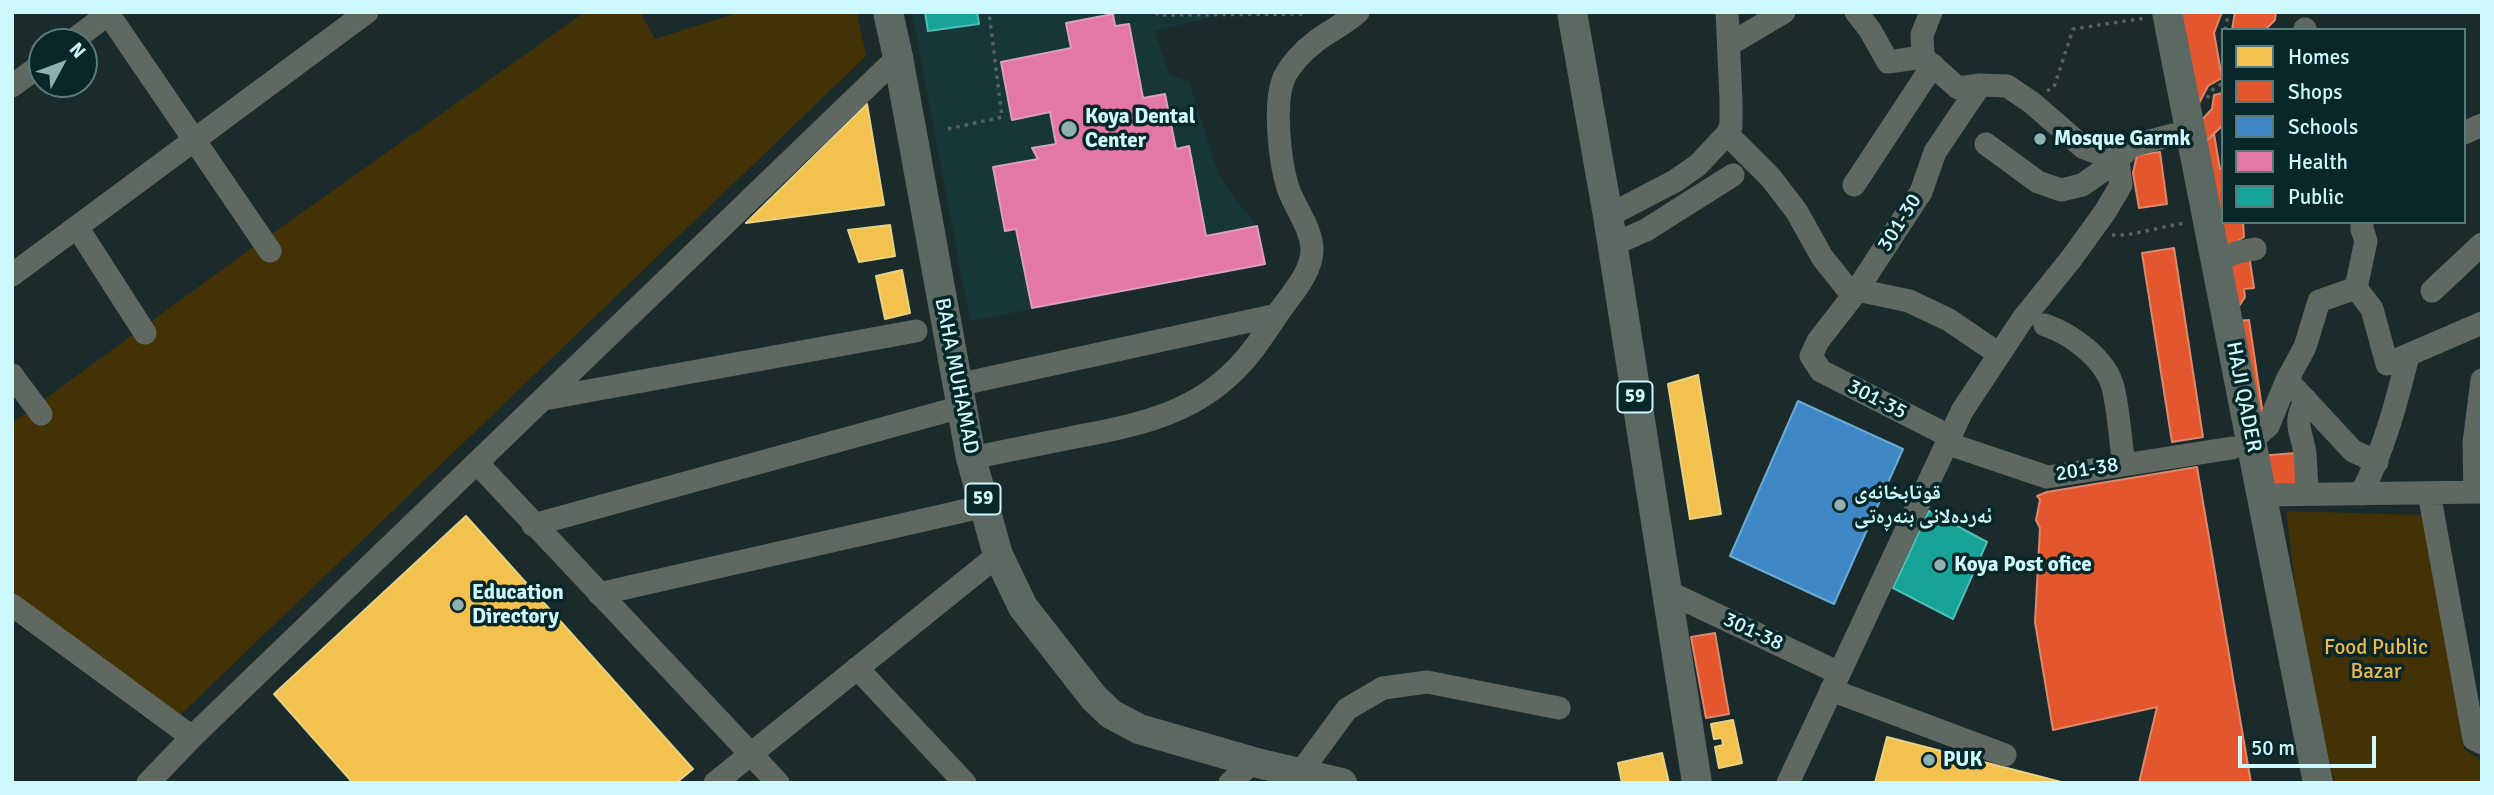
<!DOCTYPE html>
<html>
<head>
<meta charset="utf-8">
<style>
	body { margin:0 }
	#map { position:relative; width:2494px; height:795px; overflow:hidden; background:#1b2b2c; font-family:Signika,sans-serif }
	canvas { display:block }
	.frame { position:absolute; inset:0; border:14px solid #cef9fc; pointer-events:none }
	.legend { position:absolute; left:2221px; top:28px; width:245px; height:196px; box-sizing:border-box; background:#092729; border:2px solid #587b7d; margin:0; padding:9px 12px; list-style:none; font-size:21px; color:#cef9fc }
	.legend li { display:flex; align-items:center; gap:14px; height:35px }
	.legend b { width:35px; border:2px solid #587b7d }
	.north { position:absolute; left:28px; top:28px; width:70px; height:70px; box-sizing:border-box; background:#092729; border:2px solid #587b7d; border-radius:50%; rotate:49deg; font-size:19px; font-weight:700; line-height:28px; text-align:center; color:#cef9fc }
	.north::after { content:''; display:block; margin:auto; width:24px; height:32px; background:#8fb1b3; clip-path:polygon(50% 0,100% 100%,50% 72%,0 100%) }
	.scale { position:absolute; left:2238px; top:736px; width:138px; height:32px; box-sizing:border-box; border:4px solid #cef9fc; border-top:0; padding-left:9px; font-size:21px; line-height:24px; white-space:nowrap; color:#cef9fc; -webkit-text-stroke:5px #092729; paint-order:stroke }
</style>
</head>
<body>
<div id="map">
<canvas width="2494" height="795"></canvas>
<div class="frame"></div>
<ul class="legend">
<li><b style="height:19px;background:#f2c14e"></b>Homes</li>
<li><b style="height:19px;background:#e4572e"></b>Shops</li>
<li><b style="height:19px;background:#3f88c5"></b>Schools</li>
<li><b style="height:19px;background:#e377a8"></b>Health</li>
<li><b style="height:19px;background:#17a398"></b>Public</li>
</ul>
<div class="north">N</div>
<div class="scale">50 m</div>
</div>
<script>
const ctx = document.querySelector('canvas').getContext('2d');
ctx.lineJoin = 'round';
function fillPath(path, color) { ctx.fillStyle = color; ctx.fill(path, 'evenodd'); }
function strokePath(path, color, width, dash) { ctx.strokeStyle = color; ctx.lineWidth = width; ctx.lineCap = dash ? 'butt' : 'round'; ctx.setLineDash(dash || []); ctx.stroke(path); }
function write(font, color, halo, rows, align = 'center') {
  ctx.font = font + ' Signika,"Noto Naskh Arabic",sans-serif'; ctx.lineWidth = 7; ctx.setLineDash([]); ctx.textBaseline = 'middle'; ctx.strokeStyle = halo; ctx.fillStyle = color; for (const [text, x, y, turn = 0] of rows) {
    ctx.save(); ctx.translate(x, y); ctx.rotate((+turn || 0) * Math.PI / 180); ctx.textAlign = isNaN(turn) ? turn : align; if (halo) ctx.strokeText(text, 0, 0); ctx.fillText(text, 0, 0); ctx.restore();
  }
}
fillPath(new Path2D(`
	M912 12H1233L1154 31 1170 75 1189 82 1219 176 1237 202 1257 226 1265 264 970 321Z`), '#173638');
fillPath(new Path2D(`
	M585 12H640L655 39 731 15 732 12H857L866 56 176 719 12 598V423L245 253Z
	M2286 511 2424 515 2464 749 2482 761V783H2335L2306 673Z`), '#433206');
const homes = new Path2D(`
	M867 104 884 205 746 223Z
	M890 225 895 256 859 262 848 230Z
	M902 270 910 313 885 319 876 276Z
	M1698 375 1721 514 1690 519 1668 384Z
	M466 516 693 769 676 783H353L274 694Z
	M1733 720 1742 763 1719 768 1715 747 1723 745 1722 738 1714 739 1711 724Z
	M1887 737 2065 783H1875Z
	M1662 753 1669 783H1622L1618 763Z`);
fillPath(homes, '#f2c14e');
strokePath(homes, '#e7d282', 2);
const shops = new Path2D(`
	M2174 12H2222L2214 33 2222 78 2208 86 2196 109Z
	M2235 12H2276L2275 20 2265 30H2232Z
	M2223 93V125L2202 145 2199 123 2212 109 2214 95Z
	M2214 134 2220 169 2223 168V222H2243L2244 237 2222 250 2202 145Z
	M2160 152 2167 204 2139 208 2133 173 2137 155Z
	M2174 248 2203 437 2172 442 2142 253Z
	M2249 255 2254 288 2244 289 2245 297 2232 317 2225 263Z
	M2249 320 2264 422 2254 434 2234 321Z
	M2295 453 2298 493 2265 492 2259 456Z
	M2197 467 2251 783H2139L2157 707 2053 730 2035 622 2040 528 2036 520 2040 500 2037 496 2047 492Z
	M1715 633 1729 714 1706 718 1691 637Z`);
fillPath(shops, '#e4572e');
strokePath(shops, '#dd886c', 2);
const schools = new Path2D(`
	M1798 401 1903 449 1834 604 1730 556Z`);
fillPath(schools, '#3f88c5');
strokePath(schools, '#6aaad6', 2);
const health = new Path2D(`
	M1113 14 1115 26 1129 24 1143 98 1165 94 1176 149 1189 146 1206 236 1257 226 1265 264 1032 308 1016 229 1005 231 993 167 1038 159 1032 148 1056 144 1050 112 1012 120 1001 62 1071 48 1066 23Z`);
fillPath(health, '#e377a8');
strokePath(health, '#dd9ec1', 2);
const public = new Path2D(`
	M925 12H977L979 24 928 31Z
	M1929 511 1987 542 1953 619 1893 588Z`);
fillPath(public, '#17a398');
strokePath(public, '#4ebdb6', 2);
strokePath(new Path2D(`
	M1156 12 1158 15 1303 14 1309 12
	M2225 30 2229 12
	M2223 37V42
	M2047 91 2054 87 2073 29 2146 18
	M2207 98 2214 88 2223 83
	M948 129 1002 117 989 12
	M2112 235H2126L2184 223`), '#56625f', 3.5, [3.5, 5]);
strokePath(new Path2D(`
	M107 12 270 251
	M1856 12 1870 30 1888 62 1923 57
	M2305 29V30
	M71 42 108 14
	M1730 44 1784 12
	M1923 57 1958 88 1980 85 2007 86 2031 102 2084 148 2118 160
	M1923 57 1922 35 1931 12
	M12 86 42 64
	M2464 133 2482 125
	M1727 134 1771 178 1797 212 1822 257 1853 296
	M1986 144 2038 182 2061 190 2082 185 2118 160 2131 146 2172 135
	M1854 185 1933 65
	M1608 216 1675 181 1698 165 1727 134 1731 126V100L1727 12
	M2362 222V229L2366 241 2356 288 2372 309 2387 364 2482 323
	M77 227 145 333
	M1612 245 1646 230 1733 175
	M2218 271 2219 260 2238 252 2255 249
	M12 275 367 12
	M1857 290 1909 301 1949 320 1999 354
	M2432 291 2482 244
	M2045 325C2071 334 2105 358 2113 387 2119 412 2120 439 2124 464
	M12 375 41 414
	M2287 380 2353 451 2377 462
	M957 385 1277 315
	M544 399 916 331
	M2306 400C2292 424 2302 431 2305 454 2306 468 2306 481 2308 494
	M1949 436 1821 371 1811 356 1818 341 1853 296 1921 192 1935 152 1980 85
	M2251 441 2268 426 2287 380 2305 347 2319 301 2356 288
	M1946 443 2047 477 2232 448
	M971 458C1006 451 1041 444 1075 437 1133 426 1191 415 1234 371 1252 354 1265 333 1279 312 1292 293 1313 272 1312 247 1310 226 1295 208 1288 188 1280 163 1273 103 1284 78 1290 65 1303 51 1315 42 1329 31 1345 24 1358 12
	M478 464 778 783
	M2475 492 2474 443 2482 380
	M2429 493 2474 739 2482 743
	M2361 494C2384 450 2396 404 2408 356
	M2262 495 2482 492
	M533 525 961 407
	M1666 591 1839 673
	M599 594 985 506
	M12 605 192 737
	M857 668 965 783
	M1831 690 2005 755
	M1300 773 1347 709 1383 688 1427 682 1559 708
	M148 783 192 737 898 57
	M715 783 998 555
	M1230 783 1253 762
	M1788 783 1962 411 2022 320 2071 259 2105 212 2121 185 2118 160`), '#606862', 23);
strokePath(new Path2D(`
	M888 12 898 57 971 458 998 555 1023 607 1094 698 1111 714 1139 729 1253 762 1342 783
	M1572 12 1608 216 1697 783
	M2167 12 2318 783`), '#5c6862', 30);
for (const [x, y, r, color] of [
	[1069,129,9,"#8fb1b3"],
	[2040,139,7,"#8fb1b3"],
	[1840,505,7,"#8fb1b3"],
	[1940,565,7,"#8fb1b3"],
	[458,605,7,"#8fb1b3"],
	[1929,760,7,"#8fb1b3"]
]) { const dot = new Path2D(); dot.arc(x, y, r, 0, 2 * Math.PI); ctx.fillStyle = color; ctx.fill(dot); strokePath(dot, '#092729', 2.5); }
for (const [x, y, w] of [
	[1635,397,35],
	[983,499,35]
]) { const box = new Path2D(); box.roundRect(x - w / 2, y - 15.5, w, 31, 5); ctx.fillStyle = '#092729'; ctx.fill(box); strokePath(box, '#cef9fc', 2); }
write('bold 19px', '#cef9fc', null, [
	["59",1635,397],
	["59",983,499]
]);
write('bold 21px', '#cef9fc', '#092729', [
	["Koya Dental",1085,117],
	["Center",1085,141],
	["Mosque Garmk",2054,139],
	["قوتابخانه‌ی",1854,493],
	["ئه‌رده‌لانی بنه‌ڕه‌تی",1854,517],
	["Koya Post ofice",1954,565],
	["Education",472,593],
	["Directory",472,617],
	["PUK",1943,760]
], 'left');
write('21px', '#cef9fc', '#092729', [
	["301-30",1900,223,-58],
	["BAHA MUHAMAD",956,376,79],
	["HAJI QADER",2243,397,79],
	["301-35",1877,400,27],
	["201-38",2087,470,-9],
	["301-38",1753,632,25]
]);
write('21px', '#f0ba4a', '#092729', [
	["Food Public",2376,648],
	["Bazar",2376,672]
]);
</script>
</body>
</html>
